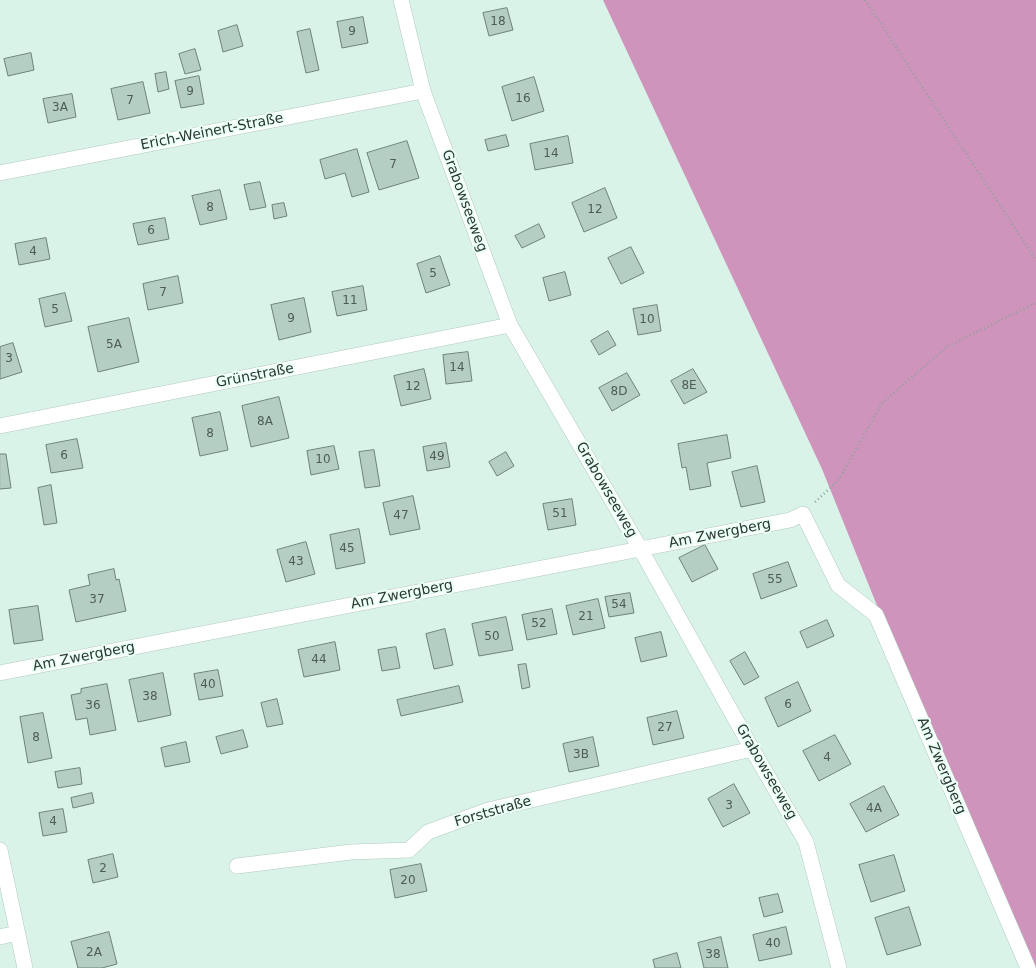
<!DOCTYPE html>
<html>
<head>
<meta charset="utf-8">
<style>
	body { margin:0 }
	canvas { display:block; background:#d9f3e8 }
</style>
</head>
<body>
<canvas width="1036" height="968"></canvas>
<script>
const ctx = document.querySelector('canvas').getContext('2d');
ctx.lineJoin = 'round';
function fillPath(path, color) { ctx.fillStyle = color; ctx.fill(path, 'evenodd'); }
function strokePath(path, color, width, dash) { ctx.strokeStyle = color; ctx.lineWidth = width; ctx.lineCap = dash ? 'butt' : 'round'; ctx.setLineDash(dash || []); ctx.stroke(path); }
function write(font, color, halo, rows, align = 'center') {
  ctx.font = font + ' "DejaVu Sans",sans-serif'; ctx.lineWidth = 4; ctx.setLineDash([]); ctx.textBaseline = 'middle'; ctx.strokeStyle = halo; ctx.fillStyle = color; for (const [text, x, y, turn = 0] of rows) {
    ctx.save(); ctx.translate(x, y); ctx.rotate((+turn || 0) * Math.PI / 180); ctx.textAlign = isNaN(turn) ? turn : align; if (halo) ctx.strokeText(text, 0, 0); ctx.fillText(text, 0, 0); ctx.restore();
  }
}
fillPath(new Path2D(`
	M603 0H1036V968H1023L822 469Z`), '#cf94bb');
const building = new Path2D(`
	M507 8 513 30 489 36 483 13Z
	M363 17 368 43 342 48 337 22Z
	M237 25 243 46 223 52 218 31Z
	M310 29 319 70 306 73 297 32Z
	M195 49 201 70 185 74 179 54Z
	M31 53 34 70 8 76 4 59Z
	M166 72 169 89 158 92 155 74Z
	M199 76 204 104 181 108 175 81Z
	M534 77 544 111 512 121 502 87Z
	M143 82 150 113 118 120 111 89Z
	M72 94 76 117 48 123 43 99Z
	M506 135 509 146 488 151 485 140Z
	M568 136 573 163 535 170 530 144Z
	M407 141 419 178 379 190 367 153Z
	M357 149 369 192 352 197 345 173 325 179 320 160Z
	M260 182 266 207 250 210 244 185Z
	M605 188 617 218 584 232 572 203Z
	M220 190 227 219 200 225 192 196Z
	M284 203 287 216 274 219 272 205Z
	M165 218 169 239 138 245 133 224Z
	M539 224 545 237 522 248 515 236Z
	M46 238 50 259 19 265 15 244Z
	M631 247 644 273 621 284 608 258Z
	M440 256 450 285 426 293 417 264Z
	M565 272 571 295 549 301 543 278Z
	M178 276 183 303 148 310 143 284Z
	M363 286 367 310 337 316 332 292Z
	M65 293 72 321 45 327 39 299Z
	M304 298 311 332 279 340 271 305Z
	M657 305 661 331 638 335 633 309Z
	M129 318 139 362 98 372 88 327Z
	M608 331 616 345 599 355 591 341Z
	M13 343 22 372 0 379V347Z
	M468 352 472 381 446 384 443 355Z
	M424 369 431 399 401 406 394 376Z
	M693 369 707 392 684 404 671 381Z
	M627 373 640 395 612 411 599 388Z
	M279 397 289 438 251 447 242 406Z
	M220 412 228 450 200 456 192 418Z
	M727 435 731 458 707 463 711 486 690 490 686 467 682 468 678 444Z
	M77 439 83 468 51 473 46 445Z
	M446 443 450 467 427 471 423 447Z
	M334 446 339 469 311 475 307 451Z
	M374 450 380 486 365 488 359 452Z
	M506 452 514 466 497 476 489 462Z
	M0 454H6L11 488 0 489Z
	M757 466 765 502 741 507 732 472Z
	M51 485 57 523 44 525 38 488Z
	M413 496 420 529 390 535 383 503Z
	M572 499 576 525 548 530 543 504Z
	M359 529 365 563 336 569 330 535Z
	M306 542 315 574 286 582 277 550Z
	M705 545 718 569 692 582 679 558Z
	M788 562 797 586 761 599 753 574Z
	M114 569 116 580 119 579 126 611 76 622 69 590 90 585 88 575Z
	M630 593 634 613 609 617 605 597Z
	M598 599 605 628 573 635 566 606Z
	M38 606 43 640 14 644 9 610Z
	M552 609 557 634 527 640 522 615Z
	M506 617 513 650 479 656 472 624Z
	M827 620 834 636 807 648 800 632Z
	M445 629 453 665 434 669 426 634Z
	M661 632 667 656 641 662 635 638Z
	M335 642 340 670 304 677 298 650Z
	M396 647 400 668 382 671 378 650Z
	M745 652 759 677 744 685 730 661Z
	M526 664 530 687 522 689 518 665Z
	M218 670 223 696 199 700 194 674Z
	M163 673 171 715 138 722 129 680Z
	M798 682 811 711 778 727 765 698Z
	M107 684 116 730 90 735 87 718 76 720 71 695 81 693V689Z
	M459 686 463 702 401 716 397 700Z
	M277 699 283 724 267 727 261 703Z
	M677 711 684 738 653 745 647 718Z
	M43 713 52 758 28 763 20 717Z
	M243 730 248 747 221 754 216 737Z
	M835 735 851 764 819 781 803 751Z
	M593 737 599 766 569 772 563 744Z
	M186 742 190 762 165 767 161 748Z
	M80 768 82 784 58 788 55 772Z
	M734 784 750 813 723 827 708 799Z
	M884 786 899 815 866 832 850 804Z
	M92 793 94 803 73 808 71 798Z
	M63 809 67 832 43 836 39 813Z
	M113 854 118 877 93 883 88 860Z
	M894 855 905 891 871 902 859 865Z
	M421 864 427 891 395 898 390 870Z
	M778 894 783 912 764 917 759 898Z
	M909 907 921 945 887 955 875 918Z
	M786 927 792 954 759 961 753 935Z
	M109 932 117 964 102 968H78L71 942Z
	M721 937 728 968H704L698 943Z
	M677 953 681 968H655L653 960Z`);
fillPath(building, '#b5cec3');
strokePath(building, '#6c837a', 1);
const street = new Path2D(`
	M401 0 423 91 510 325 641 550 752 749 806 842 839 968
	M0 173 423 91
	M0 426 510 325
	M0 673 790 520 803 514 838 585 876 615 1028 968
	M0 850 25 968
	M237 866 351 852 409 850 428 832 488 810 752 749
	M0 937 17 933`);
strokePath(street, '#b1cabf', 16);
strokePath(new Path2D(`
	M865 0 1036 260
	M815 502 838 481 882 403 948 346 1036 303`), '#90a39b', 2.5, [1, 3]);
strokePath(street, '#fff', 15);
write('12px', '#4e5c56', null, [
	["18",498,22],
	["9",352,32],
	["9",190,92],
	["16",523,99],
	["7",130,101],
	["3A",60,108],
	["14",551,154],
	["7",393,165],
	["8",210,208],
	["12",595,210],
	["6",151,231],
	["4",33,252],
	["5",433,274],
	["7",163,293],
	["11",350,301],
	["5",55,310],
	["9",291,319],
	["10",647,320],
	["5A",114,345],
	["3",9,359],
	["14",457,368],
	["8E",689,386],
	["12",413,387],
	["8D",619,392],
	["8A",265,422],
	["8",210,434],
	["6",64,456],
	["49",437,457],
	["10",323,460],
	["51",560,514],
	["47",401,516],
	["45",347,549],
	["43",296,562],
	["55",775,580],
	["37",97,600],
	["54",619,605],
	["21",586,617],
	["52",539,624],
	["50",492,637],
	["44",319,660],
	["40",208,685],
	["38",150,697],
	["6",788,705],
	["36",93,706],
	["27",665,728],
	["8",36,738],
	["3B",581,755],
	["4",827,758],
	["3",729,806],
	["4A",874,809],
	["4",53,822],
	["2",103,869],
	["20",408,881],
	["40",773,944],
	["2A",94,953],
	["38",713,955]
]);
write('14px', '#2c3632', '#eafff6', [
	["Erich-Weinert-Straße",212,132,-11],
	["Grabowseeweg",464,201,70],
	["Grünstraße",255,376,-11],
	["Grabowseeweg",606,490,60],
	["Am Zwergberg",720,534,-11],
	["Am Zwergberg",402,595,-11],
	["Am Zwergberg",84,657,-11],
	["Am Zwergberg",941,766,67],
	["Grabowseeweg",766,772,60],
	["Forststraße",493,812,-16]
]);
</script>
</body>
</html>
